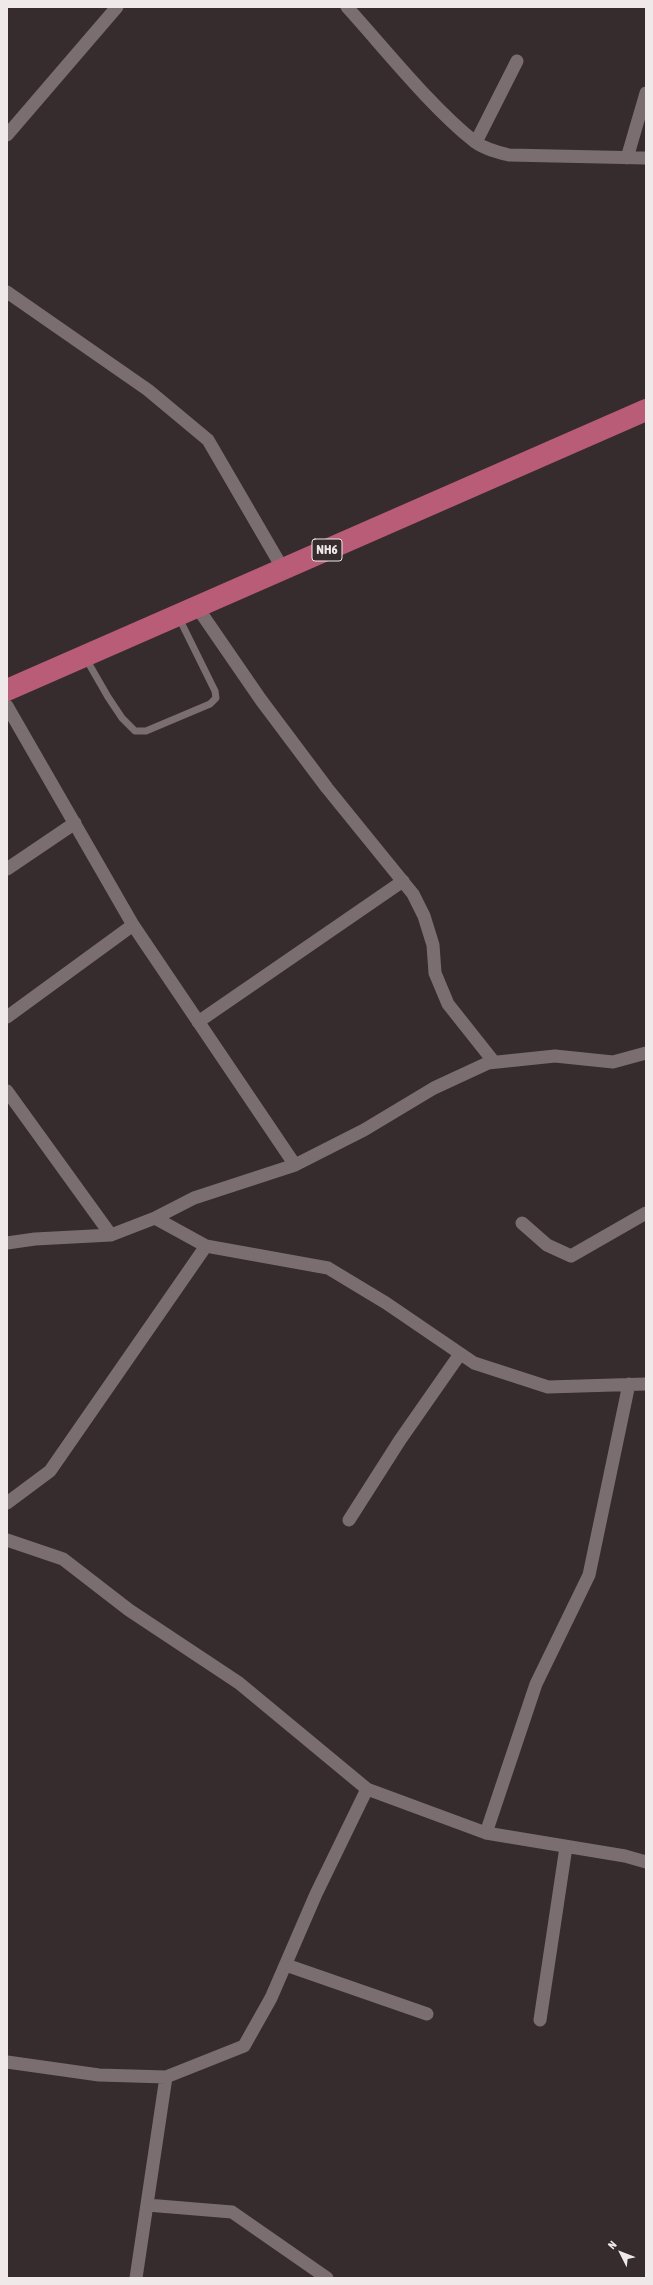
<!DOCTYPE html>
<html>
<head>
<meta charset="utf-8">
<style>
	body { margin:0 }
	#map { position:relative; width:653px; height:2285px; overflow:hidden; background:#362b2d; font-family:"Asap Condensed",sans-serif }
	canvas { display:block }
	.frame { position:absolute; inset:0; border:8px solid #f0e9ea; pointer-events:none }
	.north { position:absolute; left:601px; top:2233px; width:40px; height:40px; -webkit-text-stroke:3px #362b2d; paint-order:stroke; rotate:312deg; font-size:11px; font-weight:700; line-height:16px; text-align:center; color:#f0e9ea }
	.north::after { content:''; display:block; margin:auto; width:14px; height:18px; background:#f0e9ea; clip-path:polygon(50% 0,100% 100%,50% 72%,0 100%) }
</style>
</head>
<body>
<div id="map">
<canvas width="653" height="2285"></canvas>
<div class="frame"></div>
<div class="north">N</div>
</div>
<script>
const ctx = document.querySelector('canvas').getContext('2d');
ctx.lineJoin = 'round';
function strokePath(path, color, width, dash) { ctx.strokeStyle = color; ctx.lineWidth = width; ctx.lineCap = dash ? 'butt' : 'round'; ctx.setLineDash(dash || []); ctx.stroke(path); }
function write(font, color, halo, rows, align = 'center') {
  ctx.font = font + ' "Asap Condensed",sans-serif'; ctx.lineWidth = 3.5; ctx.setLineDash([]); ctx.textBaseline = 'middle'; ctx.strokeStyle = halo; ctx.fillStyle = color; for (const [text, x, y, turn = 0] of rows) {
    ctx.save(); ctx.translate(x, y); ctx.rotate((+turn || 0) * Math.PI / 180); ctx.textAlign = isNaN(turn) ? turn : align; if (halo) ctx.strokeText(text, 0, 0); ctx.fillText(text, 0, 0); ctx.restore();
  }
}
strokePath(new Path2D(`
	M85 657 108 697 122 718 135 731H146L210 704 216 698 215 691 179 618`), '#7a6e71', 7);
strokePath(new Path2D(`
	M347 7C386 50 430 106 475 142 485 149 497 152 509 155L646 158
	M7 135 117 7
	M476 142 517 61
	M627 158 646 93
	M7 292 148 390 208 440 283 569
	M197 607 261 700 327 788 413 894 424 916 433 945 435 973 448 1004 494 1062
	M7 706 133 925 295 1165
	M7 869 75 823
	M7 1017 133 925
	M198 1022 403 881
	M7 1091 111 1235
	M155 1218 194 1198 295 1165 364 1130 434 1088 488 1063 555 1056 613 1062 646 1053
	M522 1223 547 1245 571 1256 646 1213
	M7 1243 35 1239 111 1235 155 1218 206 1246 328 1268 386 1303 474 1363 548 1387 646 1384
	M7 1503 50 1471 206 1246
	M349 1520 400 1440 460 1354
	M7 1540 63 1559 129 1610 239 1683 367 1789 486 1833 625 1856 646 1862
	M486 1833 536 1684 589 1575 629 1384
	M286 1965 427 2014
	M540 2020 566 1847
	M7 2062 99 2075 166 2077 244 2046 271 1998 316 1894 367 1789
	M147 2205 232 2212 327 2278
	M136 2278 166 2077`), '#7a6e71', 13);
strokePath(new Path2D(`
	M7 690 646 410`), '#b95c78', 22);
for (const [x, y, w] of [
	[327,550,30]
]) { const box = new Path2D(); box.roundRect(x - w / 2, y - 11, w, 22, 3); ctx.fillStyle = '#362b2d'; ctx.fill(box); strokePath(box, '#f0e9ea', 1); }
write('bold 13px', '#f0e9ea', null, [
	["NH6",327,550]
]);
</script>
</body>
</html>
